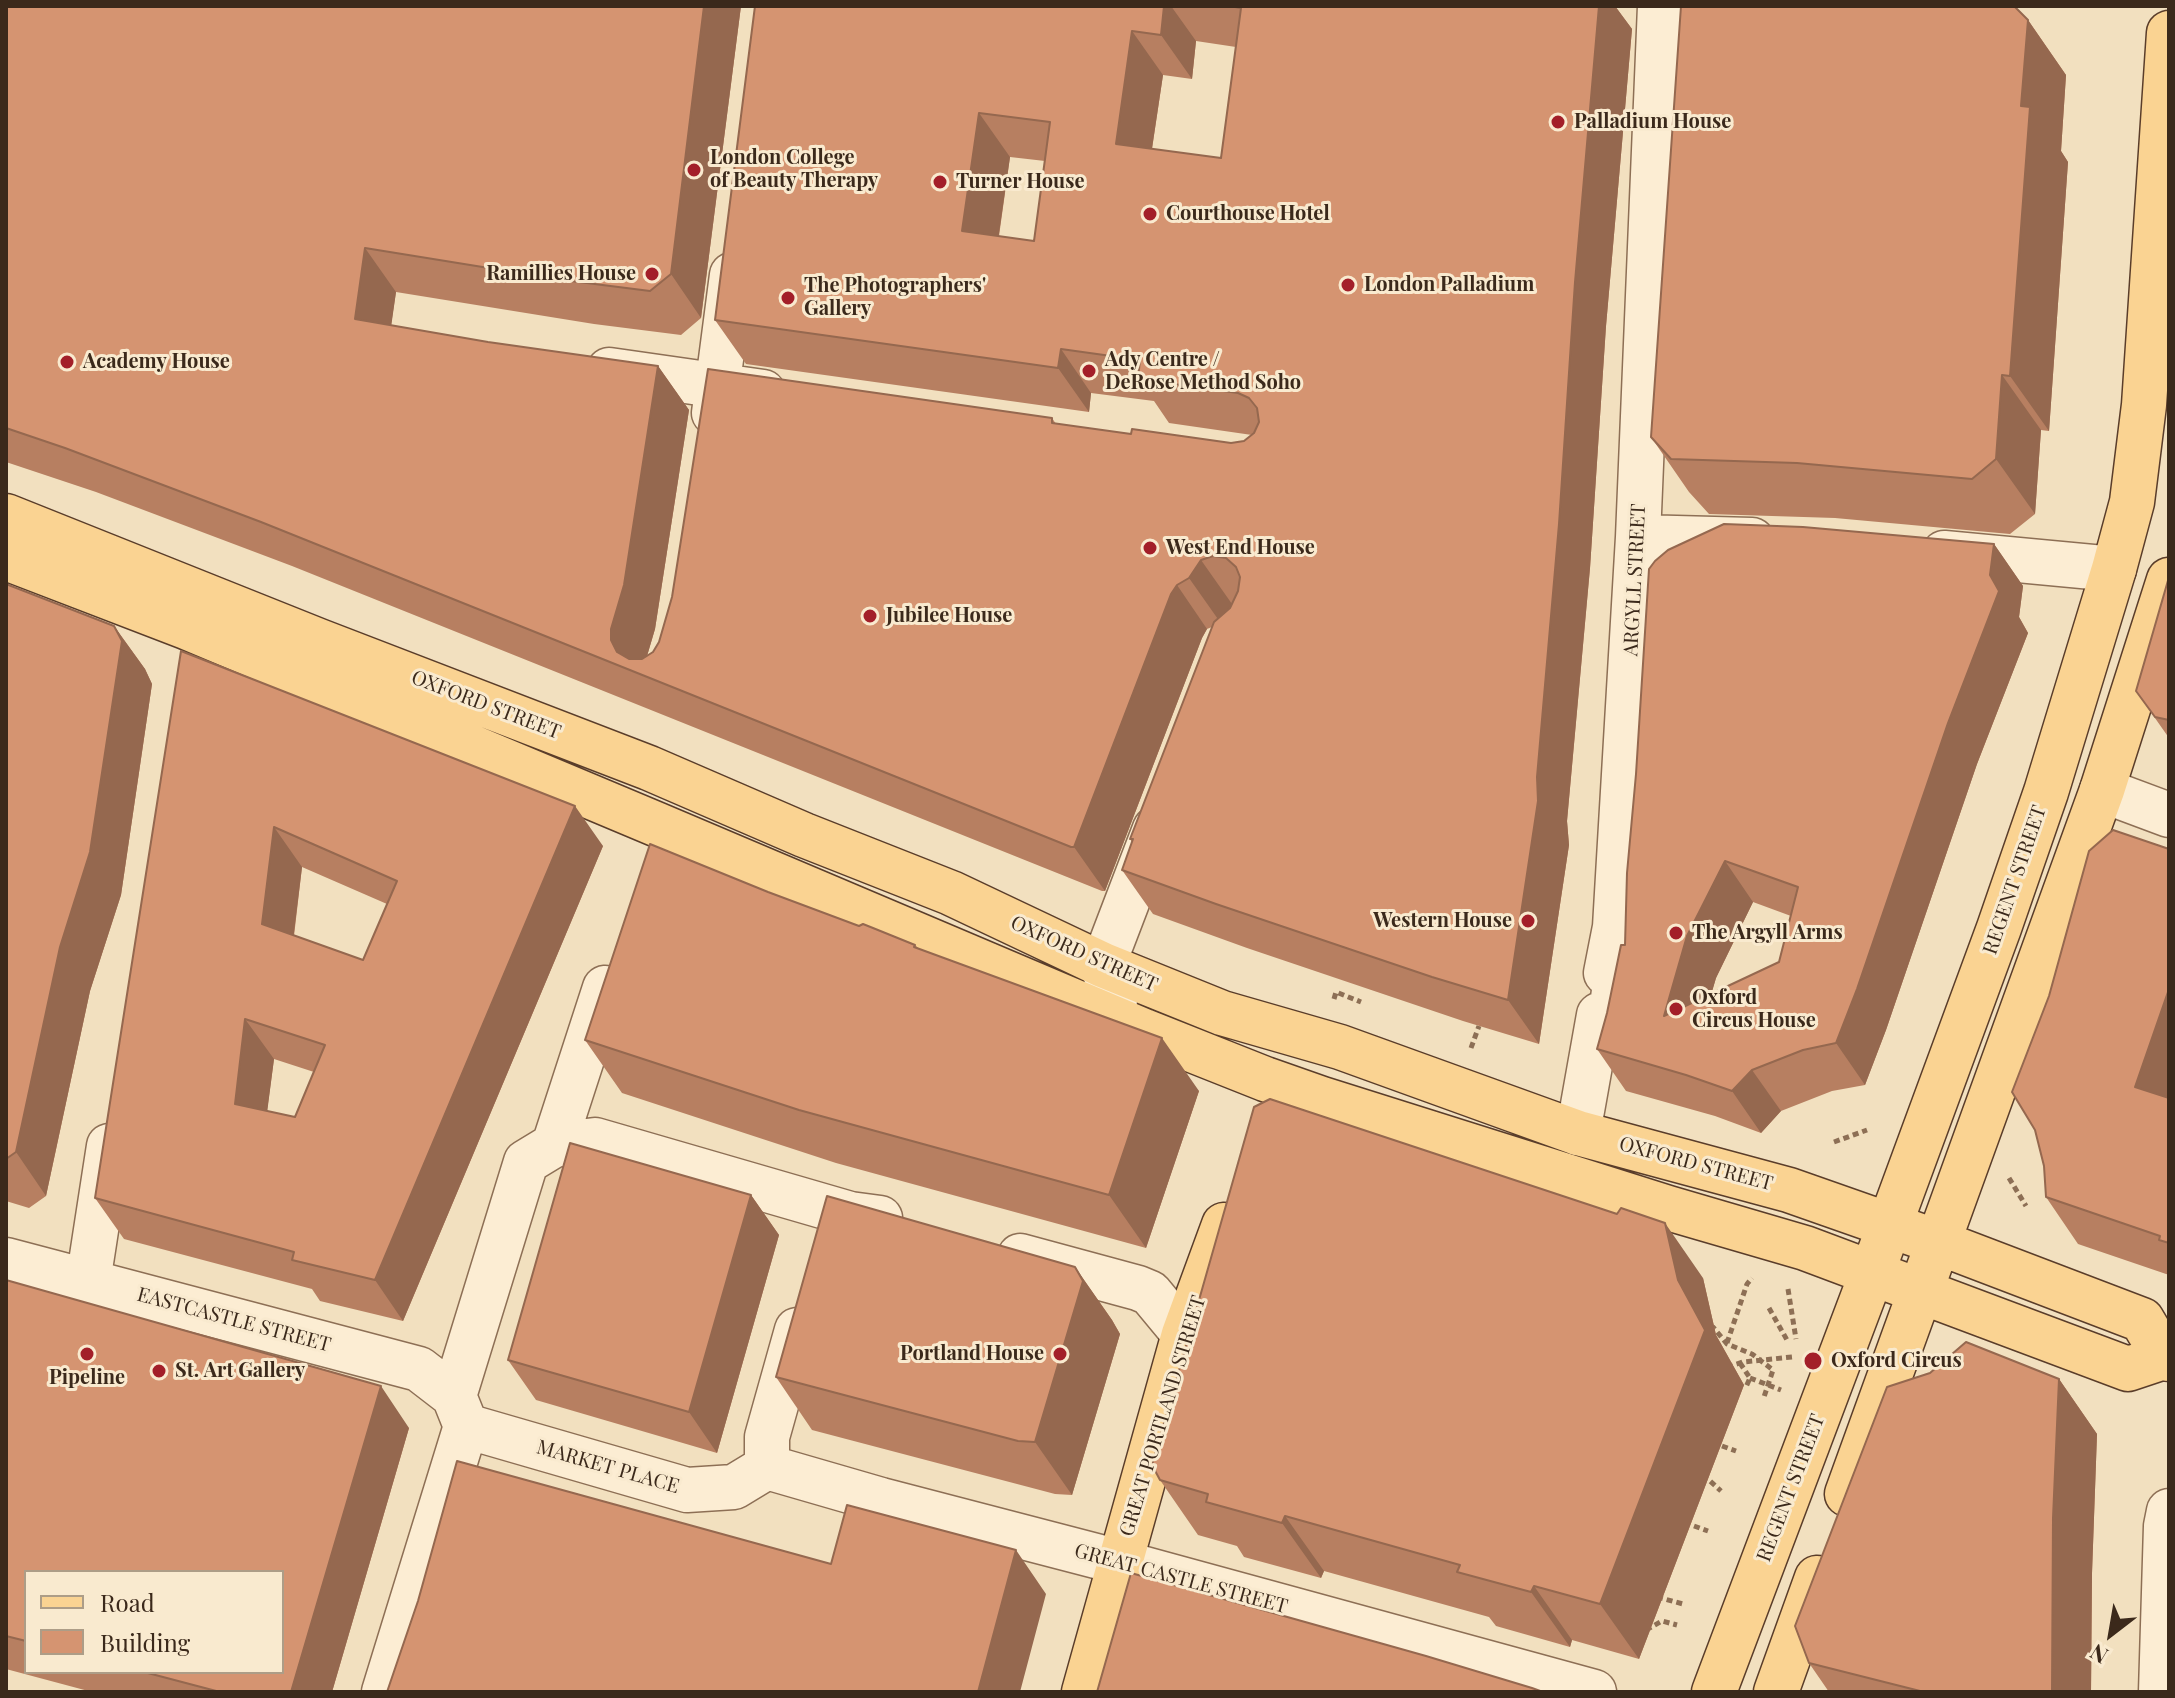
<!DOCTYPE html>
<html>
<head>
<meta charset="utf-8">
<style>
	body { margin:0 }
	#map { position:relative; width:2175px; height:1698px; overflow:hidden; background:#f2e0bf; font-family:"Playfair Display",serif }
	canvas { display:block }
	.frame { position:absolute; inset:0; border:8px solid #3b291b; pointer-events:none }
	.legend { position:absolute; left:24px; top:1570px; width:260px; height:104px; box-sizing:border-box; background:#f9eacf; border:2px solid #ad9d87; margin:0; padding:10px 14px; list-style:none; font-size:24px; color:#3b291b }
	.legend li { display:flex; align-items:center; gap:16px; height:40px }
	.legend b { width:40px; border:2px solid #ad9d87 }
	.north { position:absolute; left:2071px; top:1594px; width:80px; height:80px; -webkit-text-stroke:6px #f9eacf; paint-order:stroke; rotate:211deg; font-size:22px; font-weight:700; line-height:32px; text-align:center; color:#3b291b }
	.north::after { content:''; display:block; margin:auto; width:28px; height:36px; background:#3b291b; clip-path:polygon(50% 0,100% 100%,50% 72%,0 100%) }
</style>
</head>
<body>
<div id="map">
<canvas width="2175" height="1698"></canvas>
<div class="frame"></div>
<ul class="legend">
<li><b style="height:10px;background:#fad392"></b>Road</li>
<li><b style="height:22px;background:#d59471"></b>Building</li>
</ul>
<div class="north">N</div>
</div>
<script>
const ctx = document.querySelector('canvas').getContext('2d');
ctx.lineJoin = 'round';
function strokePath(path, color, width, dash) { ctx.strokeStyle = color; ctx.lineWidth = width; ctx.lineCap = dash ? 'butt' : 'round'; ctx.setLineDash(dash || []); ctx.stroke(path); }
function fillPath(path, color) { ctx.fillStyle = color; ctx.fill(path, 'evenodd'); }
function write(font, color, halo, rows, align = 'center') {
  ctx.font = font + ' "Playfair Display",serif'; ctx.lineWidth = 6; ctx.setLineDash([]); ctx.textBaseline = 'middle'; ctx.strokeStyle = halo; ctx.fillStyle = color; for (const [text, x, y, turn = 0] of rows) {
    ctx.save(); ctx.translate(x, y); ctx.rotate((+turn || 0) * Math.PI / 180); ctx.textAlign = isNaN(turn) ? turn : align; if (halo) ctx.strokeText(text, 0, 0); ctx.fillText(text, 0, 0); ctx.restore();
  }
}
const minor = new Path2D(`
	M609 370 763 392
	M714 413 732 275
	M1638 537 1752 540
	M1944 553 2114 569
	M2102 790 2169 815
	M1115 1001 1108 984 1103 965 1155 829
	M1578 1133 1599 1015 1611 1014 1616 975 1606 973 1615 927 1638 537 1660 6
	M554 1145 595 1140 850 1214 880 1218
	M1020 1256 1138 1288 1150 1293 1184 1334
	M6 1260 419 1369 454 1396
	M88 1282 109 1146
	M466 1426 687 1490 734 1487 767 1467
	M767 1467 881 1500 1119 1562 1594 1692
	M767 1467V1437L797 1330
	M384 1692 466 1426 454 1396 526 1162 554 1145 605 988
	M2161 1692 2166 1526 2169 1511`);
const major = new Path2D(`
	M6 516 319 641 649 768 804 835 951 893 1103 965 1222 1013 1340 1047 1578 1133 1789 1190 1940 1243 2142 1320 2164 1357 2169 1359
	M6 558 186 627 658 825 1144 1031 1265 1079 1322 1099 1668 1208 1805 1248 2128 1369 2164 1357
	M1847 1494 2102 790 2169 580
	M1084 1692 1184 1334 1224 1225
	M1714 1692 1872 1273 1999 928 2046 792 2114 569 2132 502 2144 405 2169 33
	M1776 1692 1817 1578`);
strokePath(minor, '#8d6f55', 47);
strokePath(major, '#5a3d2a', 47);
strokePath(new Path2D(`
	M1334 999 1336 992 1361 1002
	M1471 1048 1479 1026
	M1834 1142 1867 1130
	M2009 1178 2026 1206
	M1788 1289 1796 1339
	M1769 1308 1787 1340
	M1712 1330 1713 1327 1727 1344 1752 1354 1773 1370 1764 1397
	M1727 1343 1747 1284 1752 1278
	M1740 1363 1750 1378 1746 1387
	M1727 1367 1743 1362 1792 1357
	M1750 1378 1781 1390
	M1722 1446 1736 1451
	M1702 1476 1709 1480 1721 1491
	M1694 1526 1708 1531
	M1657 1597 1683 1604
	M1646 1630 1662 1621 1677 1625`), '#8d6f55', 5, [6, 4]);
strokePath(minor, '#fcedd3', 44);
strokePath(major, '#fad392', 44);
fillPath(new Path2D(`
	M6 6H741L701 318 681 335 594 324 396 292 391 325 488 342 658 366 689 410 655 629 647 656 1052 418 1056 424 1131 434 1231 443 1244 441 1252 435 1169 423 1154 401 1091 393 1089 412 746 364 715 320 755 6H1615L1632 29 1606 326 1590 568 1567 821 1569 845 1539 1044 1463 1021 1247 948 1153 914 1122 870 1132 842 1130 839 1212 627 1207 629 1202 638 1105 891H1102L292 566 96 492 6 462ZM1196 41 1236 47 1221 158 1152 149 1163 75 1192 79ZM1010 157 1045 161 1034 241 999 236Z
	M2028 20 2066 75 2061 151 2068 162 2049 431 2041 430 2035 514 2010 534 1835 518 1709 514 1689 492 1651 437Z
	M1994 544 2023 586 2019 617 2028 633 1977 764 1886 1030 1865 1085 1832 1091 1781 1111 1761 1133 1715 1116 1626 1091 1597 1049 1625 945ZM1753 902 1791 916 1779 962 1711 994 1716 978Z
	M2169 577V738L2136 691Z
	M6 584 114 626 145 669 152 684 121 895 90 991 46 1196 29 1208 6 1201Z
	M181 651 603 846 403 1321 320 1301 312 1289 124 1239 95 1198ZM302 867 387 904 363 960 294 936ZM274 1059 314 1072 295 1117 267 1111Z
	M2169 849V1275L2078 1244 2046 1197Z
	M768 892 859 926 915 945 918 948 1199 1091 1146 1248 836 1163 622 1093 585 1040Z
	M751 1195 779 1235 717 1453 536 1400 508 1360Z
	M1075 1267 1112 1320 1120 1334 1072 1495 1055 1494 812 1430 776 1377Z
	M1703 1278 1716 1335 1744 1385 1639 1659 1572 1640 1570 1647 1496 1626 1489 1617 1324 1571 1321 1578 1244 1557 1237 1546 1198 1535 1160 1480Z
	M6 1280 409 1428 332 1692H92L6 1669ZM26 1572 282 1672H26Z
	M2059 1379 2097 1434 2092 1573 2091 1692H1829L1809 1663Z`), '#b77f61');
fillPath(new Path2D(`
	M704 6H741L701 318 671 274Z
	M1164 6H1171L1196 41 1192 79 1161 35Z
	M1599 6H1615L1632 29 1606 326 1590 568 1567 821 1569 845 1539 1044 1508 1000 1537 777 1575 282Z
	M2028 20 2066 75 2061 151 2068 162 2049 431 2010 376 2021 106Z
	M1132 31 1163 75 1146 188 1116 144Z
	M979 113 1010 157 993 275 962 231Z
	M365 248 396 292 386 363 355 319Z
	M1061 349 1091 393 1089 412 1058 368Z
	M658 366 689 410 655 629 642 673 617 652 611 640V629Z
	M2002 375 2041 430 2035 514 1996 459Z
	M1994 544 2023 586 2019 617 2028 633 1977 764 1886 1030 1865 1085 1836 1043 1948 723 1990 575Z
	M1201 560 1232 604 1220 622 1189 578Z
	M1177 585 1207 629 1202 638 1105 891 1074 847 1171 594Z
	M114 626 145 669 152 684 121 895 90 991 46 1196 16 1152Z
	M575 806 603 846 403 1321 375 1280Z
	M274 827 302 867 290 965 262 924Z
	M1725 861 1753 902 1716 978 1693 1058 1664 1016 1687 936Z
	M2169 989V1130L2135 1087Z
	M245 1019 274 1059 263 1144 235 1104Z
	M1162 1038 1199 1091 1146 1248 1109 1195Z
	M1752 1070 1781 1111 1761 1133 1732 1091Z
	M751 1195 779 1235 717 1453 689 1412Z
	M1665 1223 1703 1278 1716 1335 1744 1385 1639 1659 1600 1604 1678 1280Z
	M1075 1267 1112 1320 1120 1334 1072 1495 1035 1442Z
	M2059 1379 2097 1434 2092 1573 2091 1692H2052L2053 1518Z
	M381 1386 409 1428 332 1692H291Z
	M1285 1516 1324 1571 1321 1578 1282 1523Z
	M1016 1550 1046 1594 1020 1692H978Z
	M1534 1586 1572 1640 1570 1647 1531 1592Z`), '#95684f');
const building = new Path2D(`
	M6 6H704L671 274 650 291 563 280 365 248 355 319 488 342 658 366 624 585 611 629V640L617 652 629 659H642L653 652 659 642 672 597 708 369 1052 418V423L1131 434 1132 429 1231 443 1244 441 1254 433 1259 422 1257 408 1249 398 1238 393 1138 379 1140 360 1061 349 1058 368 715 320 755 6H1164L1161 35 1132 31 1116 144 1221 158 1241 8 1229 6H1599L1575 282 1559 524 1537 777 1538 801 1508 1000 1432 977 1216 904 1122 870 1133 839H1130L1214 622 1230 608 1238 591 1240 577 1236 567 1226 558 1213 556 1201 560 1189 578 1177 585 1171 594 1074 847H1071L261 522 65 448 6 428ZM979 113 1050 122 1034 241 962 231Z
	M1681 6H2014L2028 20 2021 106 2030 107 2010 376 2002 375 1996 459 1972 479 1797 463 1671 459 1651 437Z
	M1724 524 1803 527 1994 544 1990 575 1999 591 1948 723 1857 989 1836 1043 1803 1050 1752 1070 1732 1091 1686 1075 1597 1049 1607 1013 1621 945H1625L1627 873 1636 774 1649 569 1655 561 1668 550ZM1725 861 1798 887 1779 962 1664 1016 1687 936Z
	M2169 577V720L2155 717 2136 691Z
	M6 584 114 626 122 641 90 852 60 947 16 1152 6 1159Z
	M181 651 575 806 375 1280 292 1260 294 1252 95 1198ZM274 827 397 881 363 960 262 924ZM245 1019 325 1045 295 1117 235 1104Z
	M2113 830 2169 849V989L2135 1087 2169 1098V1243L2159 1240 2160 1236 2046 1197 2044 1166 2035 1130 2012 1092 2049 996 2089 851Z
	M650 844 768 892 859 926 863 924 873 928 915 945 914 947 1162 1038 1109 1195 799 1110 585 1040Z
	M1270 1099 1617 1214 1621 1208 1665 1223 1678 1280 1705 1330 1600 1604 1534 1586 1531 1592 1457 1572 1460 1565 1285 1516 1282 1523 1206 1502 1208 1494 1160 1480 1152 1465 1254 1107Z
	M570 1143 751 1195 689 1412 508 1360Z
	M827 1196 1075 1267 1083 1281 1035 1442 1018 1441 776 1377Z
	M6 1280 381 1386 291 1692H220L144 1672H282V1572H26V1641L6 1636Z
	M1966 1342 2059 1379 2053 1518 2052 1692H1924L1809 1663 1795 1626 1887 1387 1930 1373Z
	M457 1461 831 1564 847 1505 1016 1550 978 1692H387L418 1601Z
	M1131 1573 1426 1656 1532 1688 1543 1692H1097Z`);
fillPath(building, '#d59471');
strokePath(building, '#95684f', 2);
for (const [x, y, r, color] of [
	[1558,122,8,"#a31f29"],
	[694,170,8,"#a31f29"],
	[940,182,8,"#a31f29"],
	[1150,214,8,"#a31f29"],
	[652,274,8,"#a31f29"],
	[1348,285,8,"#a31f29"],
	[788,298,8,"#a31f29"],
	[67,362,8,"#a31f29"],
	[1089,371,8,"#a31f29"],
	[1150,548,8,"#a31f29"],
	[870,616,8,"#a31f29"],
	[1528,921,8,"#a31f29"],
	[1676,933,8,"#a31f29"],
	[1676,1009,8,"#a31f29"],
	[87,1354,8,"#a31f29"],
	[1060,1354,8,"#a31f29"],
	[1813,1361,10,"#a31f29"],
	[159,1371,8,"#a31f29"]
]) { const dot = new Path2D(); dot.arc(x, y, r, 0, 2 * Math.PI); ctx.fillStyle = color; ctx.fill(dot); strokePath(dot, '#f9eacf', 3); }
write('bold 20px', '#3b291b', '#f9eacf', [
	["Palladium House",1574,122],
	["London College",710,158],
	["of Beauty Therapy",710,181],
	["Turner House",956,182],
	["Courthouse Hotel",1166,214],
	["Ramillies House",636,274,"right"],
	["London Palladium",1364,285],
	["The Photographers'",804,286],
	["Gallery",804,309],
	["Ady Centre /",1105,360],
	["DeRose Method Soho",1105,383],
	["Academy House",83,362],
	["West End House",1166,548],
	["Jubilee House",886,616],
	["Western House",1512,921,"right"],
	["The Argyll Arms",1692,933],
	["Oxford",1692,998],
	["Circus House",1692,1021],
	["Portland House",1044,1354,"right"],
	["Oxford Circus",1831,1361],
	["St. Art Gallery",175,1371],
	["Pipeline",87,1378,"center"]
], 'left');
write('20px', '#3b291b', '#f9eacf', [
	["ARGYLL STREET",1635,580,-87],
	["OXFORD STREET",486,705,21],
	["REGENT STREET",2015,880,-71],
	["OXFORD STREET",1084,954,24],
	["OXFORD STREET",1696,1164,15],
	["EASTCASTLE STREET",234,1320,15],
	["GREAT PORTLAND STREET",1163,1416,-73],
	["MARKET PLACE",608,1467,16],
	["REGENT STREET",1791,1488,-69],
	["GREAT CASTLE STREET",1181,1579,15]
]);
</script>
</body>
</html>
